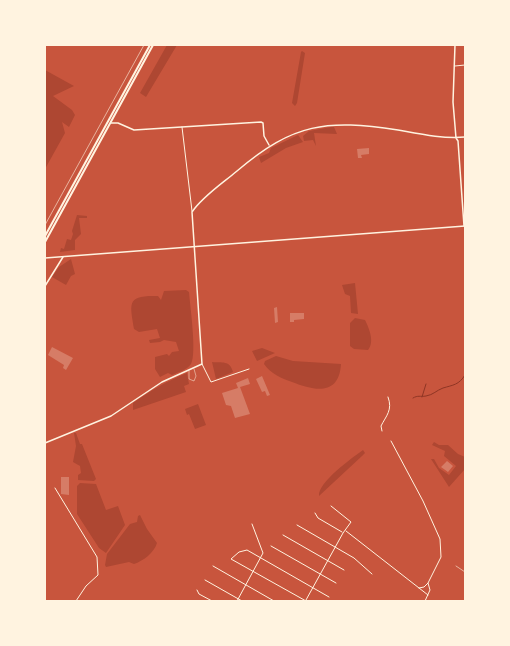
<!DOCTYPE html>
<html>
<head>
<meta charset="utf-8">
<style>
	body { margin:0 }
	#map { position:relative; width:510px; height:646px; overflow:hidden; background:#c8553d; font-family:"DejaVu Sans",sans-serif }
	canvas { display:block }
	.frame { position:absolute; inset:0; border:46px solid #fff3e0; pointer-events:none }
</style>
</head>
<body>
<div id="map">
<canvas width="510" height="646"></canvas>
<div class="frame"></div>
</div>
<script>
const ctx = document.querySelector('canvas').getContext('2d');
ctx.lineJoin = 'round';
function fillPath(path, color) { ctx.fillStyle = color; ctx.fill(path, 'evenodd'); }
function strokePath(path, color, width, dash) { ctx.strokeStyle = color; ctx.lineWidth = width; ctx.lineCap = dash ? 'butt' : 'round'; ctx.setLineDash(dash || []); ctx.stroke(path); }
fillPath(new Path2D(`
	M167 45H177L146 97 140 93Z
	M302 51 305 53 297 103 295 106 292 103 301 52Z
	M45 70 74 86 53 96 72 110 75 115 69 127 62 122 65 133 45 169Z
	M331 127H334L337 134 314 133 316 146 313 140 304 141 303 136 309 131Z
	M298 135 303 142 286 148 261 163 259 157 269 153 271 148Z
	M77 215 87 216V218H79L81 234 75 240V250L60 252 61 248 64 249 67 239 71 240 73 234 72 231Z
	M71 259 75 274 71 276 66 285 52 277 59 267Z
	M355 283 358 314 351 313 350 296 345 294 342 285Z
	M186 290 189 292C190 306 197 353 191 364 187 370 179 372 172 375L168 373 160 377 155 369V357L167 354 169 356 172 352 179 351 176 342 164 340 160 342 150 343 149 340 160 338 157 329 139 332 134 329C130 303 126 295 158 296L161 300 164 291Z
	M355 318 365 320C369 328 375 342 368 350L354 349 350 346V323Z
	M262 348 275 353 257 361 252 351Z
	M276 356 293 361 341 364C339 396 315 391 292 382 281 378 271 374 264 364L265 361Z
	M212 362C222 363 230 360 233 372L216 379Z
	M187 373 189 384 184 386 186 392 133 410V403C150 391 167 381 187 373Z
	M198 404 206 425 195 429 189 414 187 415 185 409Z
	M74 433H76L80 444H82L96 479 94 481 78 480V475L81 473 80 466 73 462 76 446Z
	M434 442 439 445H448L458 454 465 457V469L449 487 431 459H434L439 468 449 475 456 466 444 456 445 451 432 445Z
	M363 450 365 453 362 456 319 496C318 482 352 458 363 450Z
	M80 483 96 484 106 510 118 506 125 525 106 553 99 548 77 514V486Z
	M140 515 147 529 157 543C154 553 143 561 134 564L129 562 106 567 105 565 107 554 130 524 137 522 138 516Z`), '#ae4732');
strokePath(new Path2D(`
	M422 397 426 384
	M413 398C418 395 420 397 426 396 433 395 437 390 443 388 453 385 459 385 465 375`), '#8f3625', 1);
fillPath(new Path2D(`
	M369 148V154L361 155 362 158H358L357 149Z
	M277 307 278 322 275 323 274 308Z
	M290 313H304V319L294 320V322H290Z
	M52 347 73 358 66 370 63 368 64 365 48 355Z
	M262 376 270 395 267 396 265 391 262 392 256 379Z
	M248 378 250 384 240 387 250 414 235 418 231 406 226 405 222 393 238 388 236 383Z
	M447 461 453 466 448 472 441 467Z
	M61 477H69V495L61 494Z`), '#d67c66');
strokePath(new Path2D(`
	M189 371V379L194 381 196 376 194 369`), '#fff3e0', 0.5);
strokePath(new Path2D(`
	M455 66 465 65
	M182 127 192 211
	M202 364 211 382 249 369
	M382 431 381 426C386 416 393 410 388 397
	M391 441 423 501 440 539 441 557 428 583 430 590 425 601
	M55 488 97 557 98 575 86 586 76 601
	M315 513 318 518 342 532
	M297 525 354 558 372 574
	M346 531 428 595
	M283 535 344 570
	M271 546 336 583
	M213 566 274 601
	M205 580 242 601
	M419 588 424 587 428 583
	M197 590 199 594 212 601
	M306 600 343 533 351 522 331 506
	M237 601 263 553 252 524
	M306 601 231 559 239 552 247 550 329 597`), '#fff3e0', 1);
strokePath(new Path2D(`
	M455 45 453 102 456 138 458 141 464 226
	M111 123H118L134 130 261 122 263 123 264 136 269 145
	M45 286 63 257
	M45 443 111 416 162 382 202 364 192 212C203 196 223 183 237 171 293 123 327 119 398 130 420 134 443 139 465 137`), '#fff3e0', 1.5);
strokePath(new Path2D(`
	M45 258 465 226`), '#fff3e0', 1.5);
strokePath(new Path2D(`
	M45 236 150 45
	M45 242 153 45`), '#fff3e0', 2);
strokePath(new Path2D(`
	M45 225 144 45
	M456 566 465 572`), '#e9b49f', 1);
</script>
</body>
</html>
